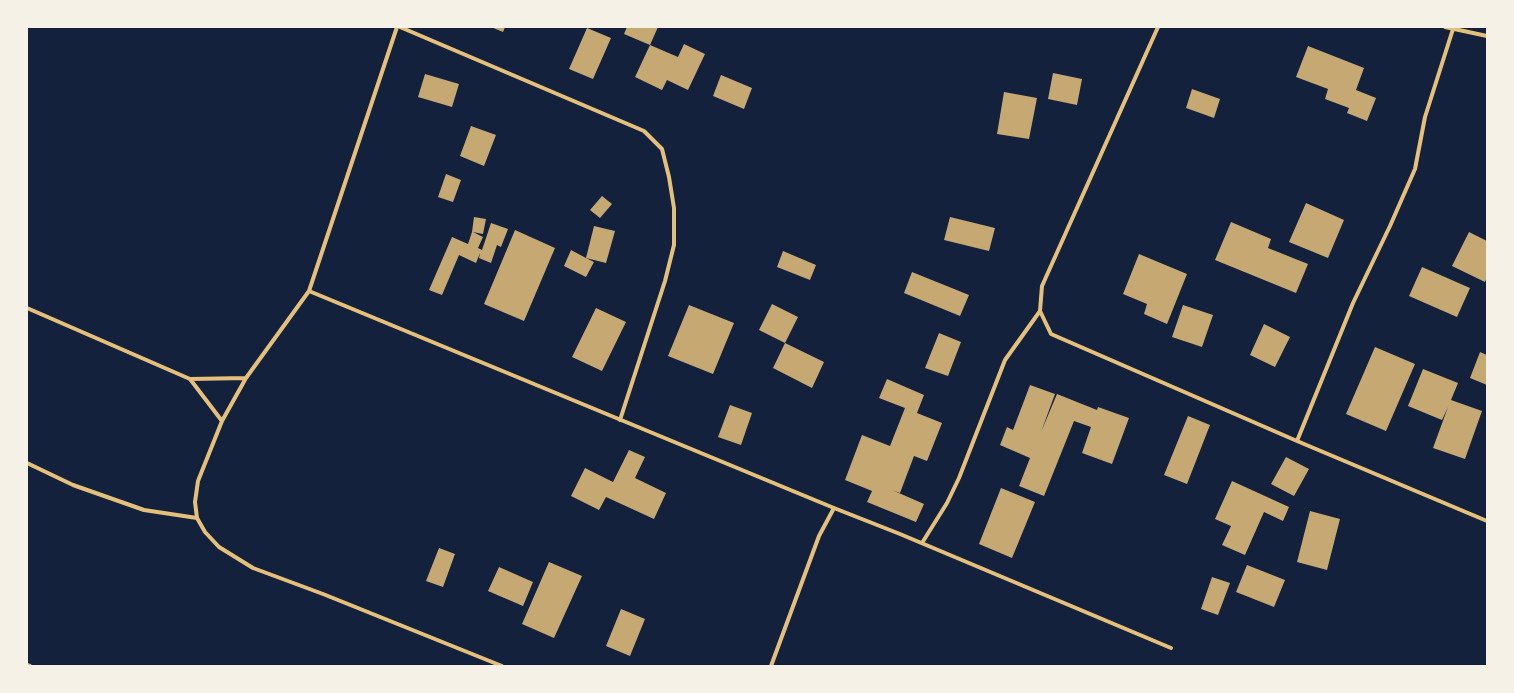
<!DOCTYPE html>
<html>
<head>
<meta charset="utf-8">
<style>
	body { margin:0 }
	#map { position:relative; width:1514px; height:693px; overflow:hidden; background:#14213d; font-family:Barlow,sans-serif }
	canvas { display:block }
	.frame { position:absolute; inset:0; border:28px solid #f6f1e7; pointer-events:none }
</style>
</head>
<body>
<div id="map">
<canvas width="1514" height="693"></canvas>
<div class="frame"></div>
</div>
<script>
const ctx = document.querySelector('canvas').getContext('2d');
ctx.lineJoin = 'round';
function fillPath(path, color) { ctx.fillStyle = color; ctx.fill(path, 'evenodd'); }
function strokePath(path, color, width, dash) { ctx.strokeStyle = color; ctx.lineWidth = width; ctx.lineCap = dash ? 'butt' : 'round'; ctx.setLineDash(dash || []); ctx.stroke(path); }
fillPath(new Path2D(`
	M491 27H505L503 32Z
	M627 27H658L650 45 624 34Z
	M587 28 611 38 593 79 569 69Z
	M684 44 705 54 688 90 667 80 662 90 635 77 650 45 678 57Z
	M1308 46 1364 68 1356 90 1376 98 1367 121 1347 113 1349 108 1325 99 1328 89 1296 77Z
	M1053 73 1082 79 1077 105 1048 99Z
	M425 74 459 84 452 107 418 97Z
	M721 75 752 88 744 109 713 96Z
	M1192 89 1220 99 1214 118 1186 108Z
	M1004 92 1037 98 1029 139 997 134Z
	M471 126 496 135 484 166 460 156Z
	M446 174 461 180 453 202 438 197Z
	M602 196 612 204 600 218 590 210Z
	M1306 203 1344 220 1328 258 1289 242Z
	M474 217 486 219 483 234 473 232 483 237 478 248 482 250 491 223 508 229 501 247 497 245 491 263 479 258 480 253 476 263 459 255 442 295 429 290 452 237 468 244 472 232Z
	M950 217 995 228 989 251 944 240Z
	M1231 222 1271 239 1268 248 1308 264 1296 293 1215 260Z
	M594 226 615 231 606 263 586 258 594 262 586 277 564 266 571 250 586 258Z
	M515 230 555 248 524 321 484 304Z
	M1469 232 1487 241V277L1485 282 1452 266Z
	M783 251 816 265 810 280 777 267Z
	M1139 254 1187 274 1167 324 1144 314 1147 304 1123 294Z
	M1422 267 1470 288 1457 317 1409 296Z
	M912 272 969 295 960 316 904 293Z
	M772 304 798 317 785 343 824 362 812 388 773 368 785 343 759 330Z
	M689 305 734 323 713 374 668 356Z
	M1183 305 1213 315 1202 347 1172 337Z
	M596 308 626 322 602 371 572 357Z
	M1264 324 1290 337 1275 367 1250 355Z
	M939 333 961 342 948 376 925 368Z
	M1375 347 1415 364 1386 431 1346 414Z
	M1480 352 1487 355V385L1470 378Z
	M1423 369 1458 383 1451 400 1482 411 1465 459 1433 448 1448 407 1442 420 1408 406Z
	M887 379 924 395 917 413 942 423 927 461 914 456 900 493 892 490 924 504 916 522 867 502 872 491 845 480 862 435 890 446 905 408 879 398Z
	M1030 385 1055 394 1041 432 1057 394 1097 410 1098 407 1129 418 1112 464 1082 453 1091 427 1074 421 1044 496 1019 486 1030 458 1000 445 1007 427 1013 430Z
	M730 405 752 413 741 445 718 437Z
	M1188 416 1210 425 1187 484 1164 475Z
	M629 450 645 457 635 478 666 493 654 519 606 497 599 510 571 496 585 468 613 482Z
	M1286 457 1309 469 1294 496 1271 484Z
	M1232 481 1289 507 1283 521 1264 512 1245 555 1222 545 1231 526 1215 519Z
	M1001 488 1035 502 1012 558 979 544Z
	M1310 511 1340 519 1327 570 1297 562Z
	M439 548 455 554 443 587 426 581Z
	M549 562 582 576 554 638 522 624Z
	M1247 565 1285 580 1274 607 1236 592Z
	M499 567 533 582 523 606 488 591Z
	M1212 577 1230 583 1218 615 1201 609Z
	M621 609 645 619 630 656 606 646Z`), '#c6a872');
strokePath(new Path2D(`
	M397 27 309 291 246 378 222 421 198 481 195 502 197 518 205 532 219 547 253 568 323 594 502 666
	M400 27 644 131 662 149 669 177 674 208V245L665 281 620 420
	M1158 27 1042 286 1040 311 1051 334 1297 441 1487 521
	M1445 27 1487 36
	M309 291 834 508 900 534 1171 648
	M27 308 190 379 246 378
	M190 379 222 421
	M1297 441 1353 303 1390 226 1415 169 1425 117 1453 29
	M27 463 73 485 144 510 197 518
	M922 543 947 503 959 478 1005 360 1040 311
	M27 665 30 666
	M771 666 819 536 834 508`), '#e5c07b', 4);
</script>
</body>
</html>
